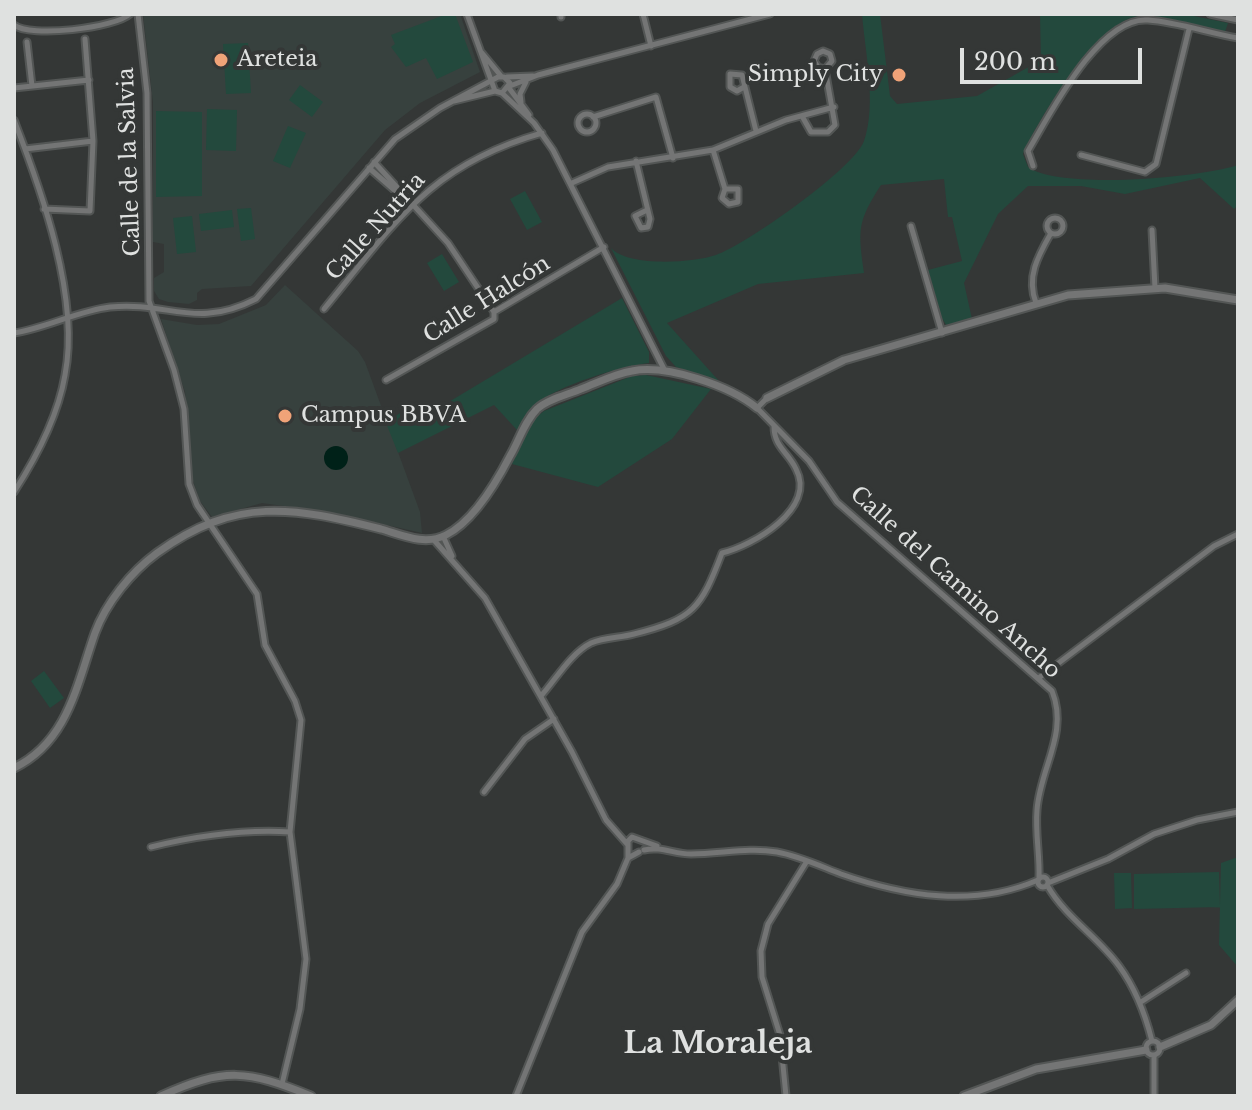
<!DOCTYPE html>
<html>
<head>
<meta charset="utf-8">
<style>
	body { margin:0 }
	#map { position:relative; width:1252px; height:1110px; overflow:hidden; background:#343736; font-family:"Libre Baskerville",serif }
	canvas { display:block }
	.frame { position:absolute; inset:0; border:16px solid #dfe1e0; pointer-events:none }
	.scale { position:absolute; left:960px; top:48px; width:182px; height:36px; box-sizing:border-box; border:4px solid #dfe1e0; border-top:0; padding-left:10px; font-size:24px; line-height:28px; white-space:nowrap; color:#dfe1e0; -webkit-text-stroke:6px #343736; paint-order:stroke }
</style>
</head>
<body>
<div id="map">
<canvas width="1252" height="1110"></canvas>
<div class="frame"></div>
<div class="scale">200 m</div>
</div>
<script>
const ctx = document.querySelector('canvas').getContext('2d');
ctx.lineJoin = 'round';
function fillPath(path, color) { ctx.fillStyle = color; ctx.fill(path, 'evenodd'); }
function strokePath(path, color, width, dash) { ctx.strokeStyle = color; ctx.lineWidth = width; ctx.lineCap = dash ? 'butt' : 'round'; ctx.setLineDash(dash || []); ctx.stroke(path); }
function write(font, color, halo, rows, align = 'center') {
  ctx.font = font + ' "Libre Baskerville",serif'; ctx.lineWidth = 8; ctx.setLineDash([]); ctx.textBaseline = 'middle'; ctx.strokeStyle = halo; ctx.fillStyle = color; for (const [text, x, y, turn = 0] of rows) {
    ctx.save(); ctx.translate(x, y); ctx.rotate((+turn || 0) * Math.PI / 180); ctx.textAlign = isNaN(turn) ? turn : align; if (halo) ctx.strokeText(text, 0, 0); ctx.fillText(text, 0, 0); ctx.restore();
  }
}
fillPath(new Path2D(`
	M143 14H460L480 72 420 103 385 130 251 286 202 289 197 293V300L189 304 168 302 159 299 154 291V278L164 272V244L153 242V103Z
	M285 285 358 351 365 362 420 512 422 533 333 513 262 503 212 517 200 501 192 478 185 392 161 319 197 325 219 324 266 305Z`), '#37413e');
fillPath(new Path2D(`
	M447 14H455L473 62 437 79 426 58 406 67 391 47 395 44 391 35Z
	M862 14H880L890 96 897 104 977 96 1041 60 1040 14H1184L1228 23 1225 32C1202 28 1156 12 1134 17 1095 27 1039 118 1023 154L1028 167C1059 190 1200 178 1238 165V205L1234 209 1200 178 1125 194 1081 186H1028L998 214 964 283 972 319 946 325 942 318 928 270 962 261 952 217H948L944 179 881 185C857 222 858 230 864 273L758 284 667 323 719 381 676 367 666 356 611 248C628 267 692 263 716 255 745 245 854 169 864 141 877 104 865 52 862 14Z
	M248 43 251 93 226 94 223 44Z
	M300 85 323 102 312 117 289 100Z
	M207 109 237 110 236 151 206 150Z
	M156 111 202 112V196L156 197Z
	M288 126 306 133 290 168 273 161Z
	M525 191 542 222 527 230 510 199Z
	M251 208 255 239 241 241 237 209Z
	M232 210 234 227 201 231 199 214Z
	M192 216 196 252 177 254 173 218Z
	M442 254 459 282 444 291 427 263Z
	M622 298 649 352V363C621 366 557 386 536 404 528 411 523 421 517 430L494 405 398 453 386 423 400 413 432 412Z
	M646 375 711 389 672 439 598 487 512 464 533 420 544 411 632 376Z
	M44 671 64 698 50 708 31 681Z
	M1238 857V967L1219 945 1221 863Z
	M1219 872 1220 907 1134 909V874Z
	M1114 873H1131L1132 908 1115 909Z`), '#23493d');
fillPath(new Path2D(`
	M324 458a12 12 0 1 1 24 0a12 12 0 1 1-24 0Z`), '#002118');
const minor = new Path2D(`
	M138 14 147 93 149 301 174 370 184 409 189 484 197 505 257 594 265 645 295 701 301 720 290 832 306 959 300 1009 282 1084
	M467 14 495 91
	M561 14V17
	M643 14 651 46
	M1210 14 1238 20
	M14 25C30 38 115 28 130 14
	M27 42 32 86
	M482 53 501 76
	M507 77 533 76
	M510 86 538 75 770 14
	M744 87 737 91 730 87V74L742 75 756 131
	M14 88 89 80
	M509 88 529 115
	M502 93 534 123 553 150 665 371
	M521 102 520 94 526 82
	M578 123a9 9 0 1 1 18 0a9 9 0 1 1-18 0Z
	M802 116 811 132H828L835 125 825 69 818 67 814 61 817 54 823 51 830 54 832 61 825 69
	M593 117 656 97 673 158
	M14 120C42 192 80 298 65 375 58 416 36 458 14 492
	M25 149 93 141
	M713 150 725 189 722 198 729 204 738 202V189H725
	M1081 155 1145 172 1156 164 1189 29
	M636 161 650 219 648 227 641 228 635 216 647 210
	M374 162 448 243 494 312
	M1033 166 1028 151C1049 116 1099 16 1148 20 1177 22 1209 33 1238 38
	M369 168 407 201
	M572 183 608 167 713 150 786 120 834 107
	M44 209 90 211 93 141 85 39
	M1047 226a8 8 0 1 1 16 0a8 8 0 1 1-16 0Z
	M911 226 942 333
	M1152 230 1155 288
	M1036 303C1026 277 1038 256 1051 233
	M324 309C395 223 429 165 542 133
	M14 333C47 328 77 311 110 307 169 301 195 330 256 299L395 139 440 108 498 77H504L510 83 502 93 495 91 454 101
	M386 380 494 319V312L604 247
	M767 398 757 408 809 461 837 502 1052 691C1069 733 1040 768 1037 810 1035 833 1040 856 1039 878
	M443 536 452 556
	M433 539 485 598 572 752 606 820 628 845
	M1040 677 1214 546 1238 534
	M541 696C556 679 571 653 591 643 605 637 620 638 634 634 694 619 701 608 722 553 752 546 817 509 796 469 788 452 774 447 774 426
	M484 792 525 739 554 719
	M151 847C196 836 242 829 290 832
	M644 850C661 846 674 854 691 854 721 854 748 847 777 852 799 856 820 866 841 874 904 896 974 908 1038 880
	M639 852 628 858V841L632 837 657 846
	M1038 882a5 5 0 1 1 10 0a5 5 0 1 1-10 0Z
	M1048 883 1108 859 1154 834 1197 820 1238 812
	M1047 885C1065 917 1098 937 1119 966 1136 989 1145 1013 1152 1041
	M1141 1002 1186 973
	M1146 1048a7 7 0 1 1 14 0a7 7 0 1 1-14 0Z
	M1154 1055V1096
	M516 1096 582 932 617 884 628 858
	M786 1096 780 1035 762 977 761 951 768 924 807 861`);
const tertiary = new Path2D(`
	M767 398 844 360 1068 295 1165 288 1238 300
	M14 768C68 742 77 684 95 633 106 603 131 572 157 553 236 496 294 507 381 529 402 535 425 546 446 535 474 521 496 483 510 456 519 441 524 422 537 409 548 399 567 395 581 389 597 383 614 374 632 371 667 364 730 386 757 408
	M1160 1047 1211 1025 1238 1000
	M161 1096C225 1067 247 1070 311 1096
	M964 1096 1036 1069 1146 1050`);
strokePath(minor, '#535655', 9);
strokePath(tertiary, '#535655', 11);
strokePath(minor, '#747575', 5);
strokePath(tertiary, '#747575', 7);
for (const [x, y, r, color] of [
	[221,60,8,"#f0a378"],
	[899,75,8,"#f0a378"],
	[285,416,8,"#f0a378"]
]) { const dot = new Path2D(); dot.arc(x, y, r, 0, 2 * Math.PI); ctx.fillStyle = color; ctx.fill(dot); strokePath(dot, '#343736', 3); }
write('22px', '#dfe1e0', '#343736', [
	["Areteia",237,60],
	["Simply City",883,75,"right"],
	["Campus BBVA",301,416]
], 'left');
write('22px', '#dfe1e0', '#343736', [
	["Calle de la Salvia",130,162,-92],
	["Calle Nutria",376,227,-48],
	["Calle Halcón",487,300,-32],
	["Calle del Camino Ancho",955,583,42]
]);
write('bold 30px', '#dfe1e0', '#343736', [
	["La Moraleja",718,1045]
]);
</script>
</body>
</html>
